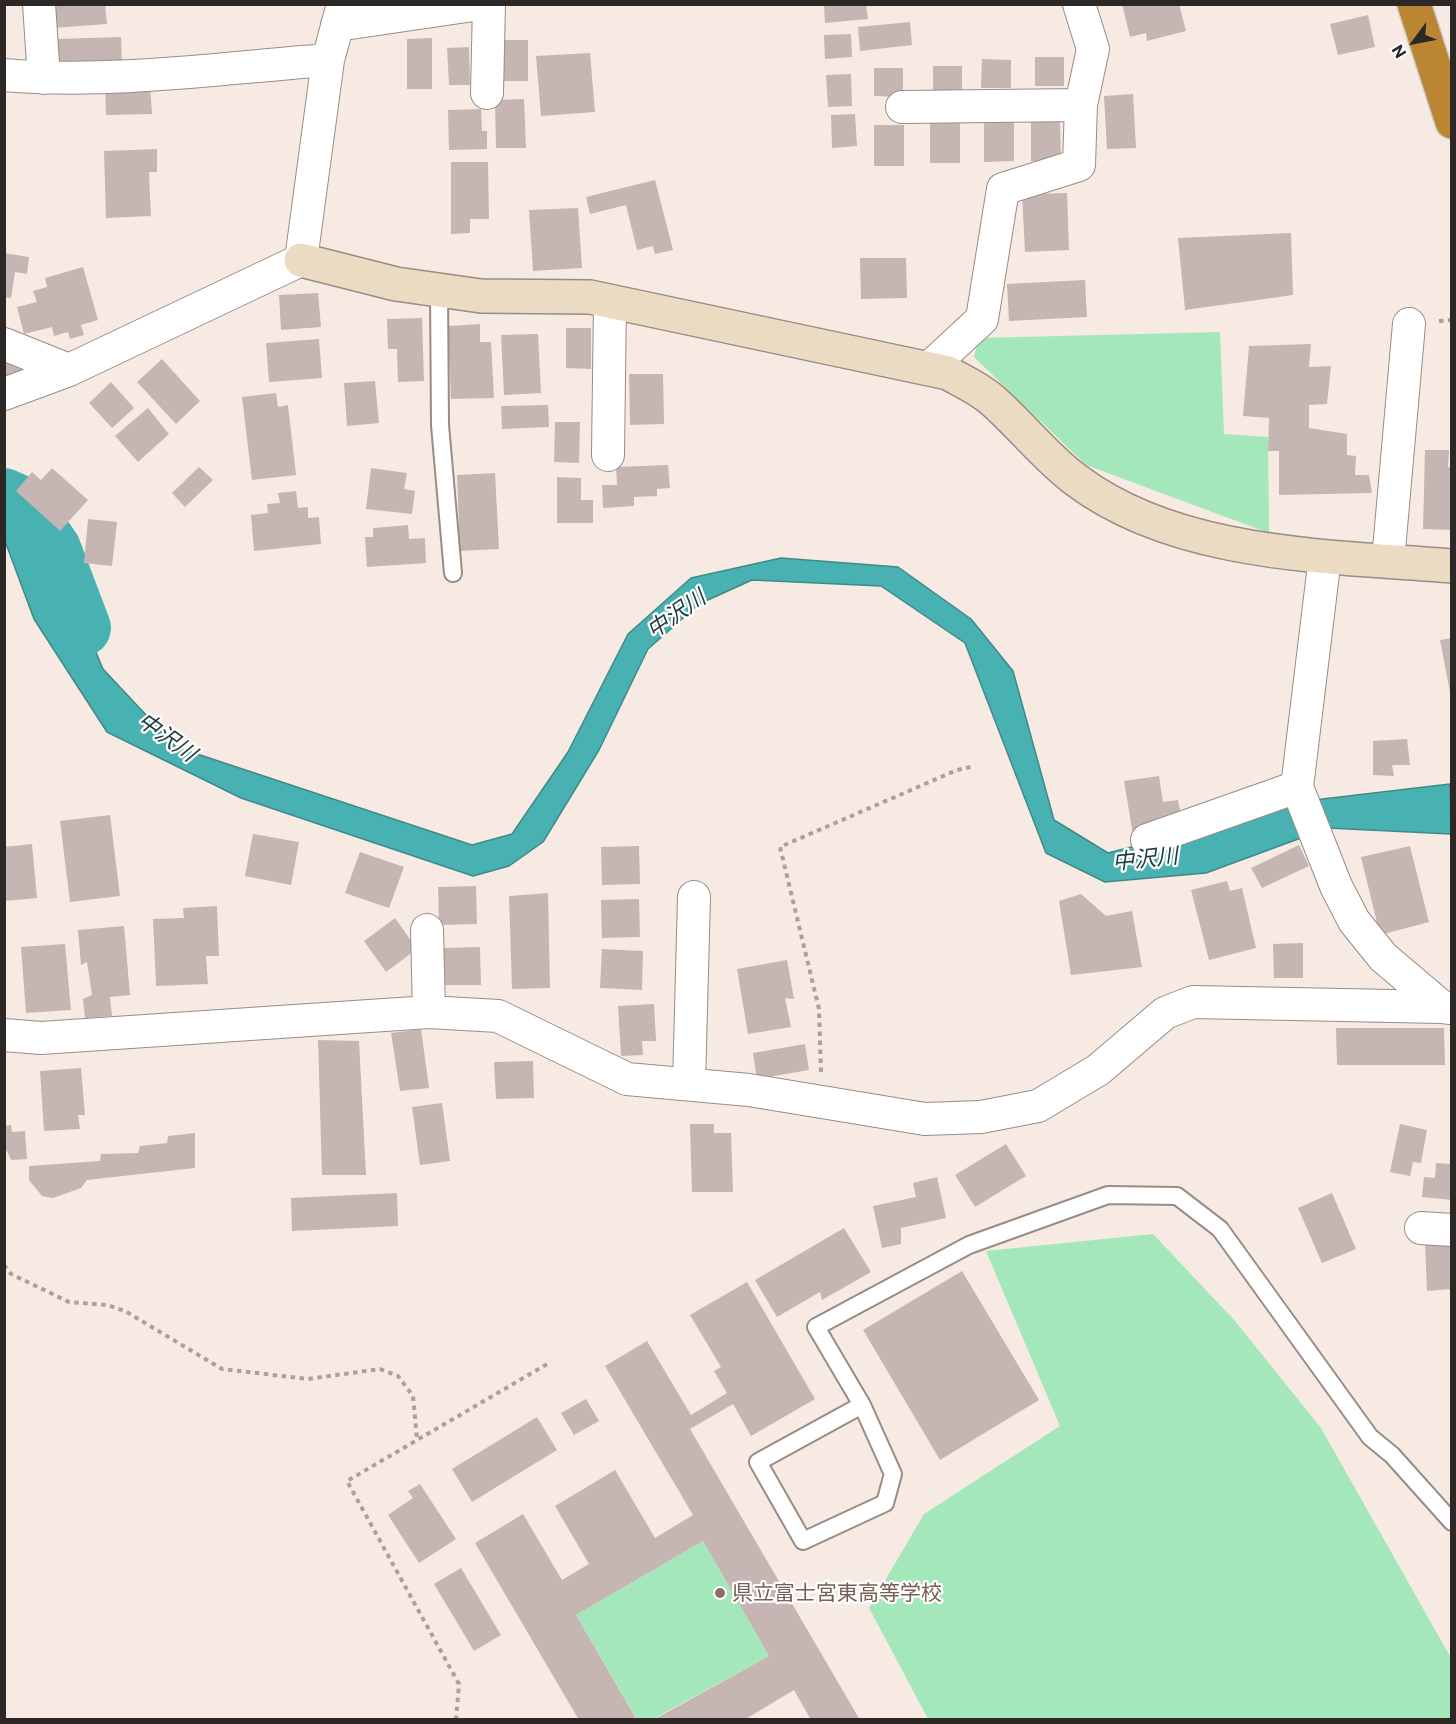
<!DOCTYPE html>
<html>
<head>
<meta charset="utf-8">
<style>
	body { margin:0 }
	#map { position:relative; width:1456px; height:1724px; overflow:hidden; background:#f7eae3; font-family:Commissioner,sans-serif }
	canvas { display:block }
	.frame { position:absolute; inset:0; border:6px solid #2d2825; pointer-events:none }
	.north { position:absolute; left:1384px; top:12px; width:60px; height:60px; -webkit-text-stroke:4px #fff; paint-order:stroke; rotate:238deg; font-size:16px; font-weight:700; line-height:24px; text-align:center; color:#2d2825 }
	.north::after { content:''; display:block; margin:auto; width:21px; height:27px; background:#2d2825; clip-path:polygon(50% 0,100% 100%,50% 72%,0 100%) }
</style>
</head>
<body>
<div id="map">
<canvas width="1456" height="1724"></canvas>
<div class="frame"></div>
<div class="north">N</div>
</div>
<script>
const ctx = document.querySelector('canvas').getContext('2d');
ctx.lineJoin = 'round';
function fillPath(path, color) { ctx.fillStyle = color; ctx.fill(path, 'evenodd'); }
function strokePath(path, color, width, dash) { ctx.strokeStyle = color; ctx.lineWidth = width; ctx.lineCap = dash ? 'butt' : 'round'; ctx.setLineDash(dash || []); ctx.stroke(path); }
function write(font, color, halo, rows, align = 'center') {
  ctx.font = font + ' Commissioner,"Noto Sans JP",sans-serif'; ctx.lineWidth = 4.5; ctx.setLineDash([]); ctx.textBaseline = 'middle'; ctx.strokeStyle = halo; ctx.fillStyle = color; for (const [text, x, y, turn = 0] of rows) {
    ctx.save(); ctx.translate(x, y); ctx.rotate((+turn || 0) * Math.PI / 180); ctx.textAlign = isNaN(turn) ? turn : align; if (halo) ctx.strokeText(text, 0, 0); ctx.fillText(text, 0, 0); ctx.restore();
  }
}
fillPath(new Path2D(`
	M1220 332 1224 434 1268 437 1269 533 1086 465 974 357 979 338Z
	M1153 1234 1235 1321 1321 1428 1451 1658V1719H928L869 1608 924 1514 1060 1426 986 1251Z
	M703 1541 769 1656 653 1719H637L576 1615Z`), '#a3e7bb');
const water = new Path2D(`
	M4 496 56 557 103 669 176 747 472 845 512 834 568 752 628 634 691 578 781 558 898 567 971 619 1013 671 1054 820 1108 853 1314 800 1450 784 1451 834 1328 828 1206 873 1105 882 1046 853 965 643 881 586 752 580 699 604 648 649 599 750 543 842 509 866 473 876 241 798 107 732 34 619 5 541Z`);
fillPath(water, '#48b2b2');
strokePath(water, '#408988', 1.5);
strokePath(new Path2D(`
	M4 496 22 504 53 549 83 628`), '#48b2b2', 56);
fillPath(new Path2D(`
	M51 4H105L107 24 53 28Z
	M824 4H866L868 19 825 23Z
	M1122 4H1179L1186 31 1147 41 1146 33 1130 37Z
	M1368 15 1375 47 1338 55 1330 24Z
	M910 22 912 45 860 51 858 27Z
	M851 34 852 57 825 59 824 35Z
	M121 37 122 65 57 67 56 39Z
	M432 38V89H407V39Z
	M502 40H528V81H502Z
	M469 47 470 85H449L447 48Z
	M590 53 595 112 541 116 536 56Z
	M1035 57H1064V86H1035Z
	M982 59 1011 60V88H981Z
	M933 66H962V95L933 94Z
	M874 68H903V97L874 96Z
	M851 74 852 106 828 107 826 75Z
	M105 85 150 86 152 114 106 115Z
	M1133 94 1136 148 1107 149 1104 96Z
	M524 99 526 148H496L495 100Z
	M481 109 482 131H487V149L449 150 448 110Z
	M855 114 857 146 832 148 831 115Z
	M984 121H1014V161L984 162Z
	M1031 121H1060L1061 161H1031Z
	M930 122H960V163H930Z
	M874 125H904V166H874Z
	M157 149V172H149L151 216 106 218 104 151Z
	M451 162H488L489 219H470V233L451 234Z
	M655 180 673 250 655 254 653 246 637 250 626 205 590 214 586 197Z
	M1067 193 1069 250 1025 252 1022 194Z
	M578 208 582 268 533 271 529 210Z
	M1291 233 1293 295 1185 310 1178 238Z
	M4 253 29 257 27 274 15 272 11 298 4 297Z
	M860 258H906L907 298 861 299Z
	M83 267 98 320 81 325 84 335 70 339 68 332 54 336 52 327 24 334 17 307 37 302 33 291 47 287 45 278Z
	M1085 280 1087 317 1009 321 1007 284Z
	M318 293 321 327 281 330 279 295Z
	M422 318 424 381 398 382 397 349H388L387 319Z
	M480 324V342H491L494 398 451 399 448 326Z
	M566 328H591V369L566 368Z
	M538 334 541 393 504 395 501 335Z
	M319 339 322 378 269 382 266 343Z
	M1311 344 1309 367 1331 366 1327 404 1309 405V428L1347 434V455L1356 456 1355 475H1369L1372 493 1279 495V451H1268L1269 418 1243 416 1249 346Z
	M4 355 34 374 4 384Z
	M162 359 200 401 176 424 137 382Z
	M629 374H663L664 424 630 425Z
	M375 381 379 423 347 426 344 383Z
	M111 382 134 408 112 428 89 403Z
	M276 393 278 407 288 405 296 475 252 480 242 397Z
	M548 405 549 427 502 429 501 406Z
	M148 408 169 434 138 462 115 436Z
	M555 422H580L579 463 554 462Z
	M1425 450H1449L1448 467 1452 468V530L1423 529Z
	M668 465 670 488 657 489V496L634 497V506L603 508 602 485H617L616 467Z
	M199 467 213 480 185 507 172 493Z
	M52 468 88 500 60 531 16 491 32 472 41 480Z
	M371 468 407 473 404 489 415 491 412 514 366 509Z
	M495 473 499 549 460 551 457 475Z
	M557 477 581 478V500H593V523H557Z
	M296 491 298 508 308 507V518L319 517 321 544 254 551 251 515 268 513 267 504 280 503 278 493Z
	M88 519 117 522 112 566 84 563Z
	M408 525 409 539 425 538 426 563 367 567 365 537H373V528Z
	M1452 638V692H1450L1440 640Z
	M1407 739 1410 765H1392L1394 776 1373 775V741Z
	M1159 776 1163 802 1178 800 1183 826 1133 835 1124 781Z
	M110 815 120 896 70 902 60 821Z
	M253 834 299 842 291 885 245 876Z
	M32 844 37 898 4 901V847Z
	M1299 845 1309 866 1262 888 1251 868Z
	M639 846 640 884 602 885 601 847Z
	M1410 846 1429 922 1380 935 1361 857Z
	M360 852 404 867 389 908 345 893Z
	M1227 881 1230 891 1242 888 1256 948 1209 960 1191 890Z
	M476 886 477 924 439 925 438 887Z
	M548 893 550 988 512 989 509 896Z
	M1081 894 1106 916 1132 911 1142 967 1071 975 1059 901Z
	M639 899 640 937 602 938 601 900Z
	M217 906 219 956H206L208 984 156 986 153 919 184 918 183 908Z
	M395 918 417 949 386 972 364 941Z
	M124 926 130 995 110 997 112 1016 85 1018 83 999 92 995 87 962 81 965 78 930Z
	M1303 943V978H1274L1273 944Z
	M65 944 71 1010 26 1013 21 947Z
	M480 947 481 985H443L442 948Z
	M602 949 643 951 642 990 600 988Z
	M787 960 794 999 785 998 791 1027 748 1034 737 969Z
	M654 1004 656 1041H642L643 1055 621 1056 618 1006Z
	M1336 1028H1444L1445 1065H1337Z
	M421 1029 429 1088 400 1091 391 1033Z
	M318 1040 359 1041 366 1175H322Z
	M805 1044 809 1070 757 1079 753 1053Z
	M533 1061 534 1098 496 1099 494 1062Z
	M81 1068 85 1115H78L80 1129 44 1131 40 1071Z
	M442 1103 450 1161 420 1165 412 1107Z
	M690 1124H714V1133H731L733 1192H692Z
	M1400 1124 1427 1130 1421 1163 1413 1162 1410 1176 1390 1172Z
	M11 1125 12 1132 25 1131 27 1159 11 1160 7 1151 4 1152V1126Z
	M195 1133V1168L87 1180 81 1188 53 1198 42 1196 29 1180V1166L100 1161 101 1154 138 1153 140 1146 167 1143 168 1136Z
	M1006 1144 1026 1176 975 1207 955 1175Z
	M1436 1163 1452 1164V1200L1422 1197 1424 1177 1435 1178Z
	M937 1177 946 1218 901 1228V1244L882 1248 873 1206 916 1197 913 1183Z
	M397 1193 398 1226 292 1231 291 1198Z
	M1332 1193 1356 1249 1322 1263 1298 1208Z
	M844 1228 871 1272 822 1300 820 1292 777 1317 755 1280Z
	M1452 1240V1289L1427 1291 1425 1241Z
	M962 1271 1039 1400 940 1460 863 1330Z
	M747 1282 815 1399 751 1436 733 1404 690 1429 860 1720H811L794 1690 744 1720H653L769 1656 703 1541 576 1615 637 1720H579L475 1543 523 1514 562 1580 589 1564 555 1506 615 1470 655 1538 693 1515 605 1366 647 1341 691 1415 727 1393 714 1371 721 1367 690 1315Z
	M586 1399 599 1421 574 1435 561 1413Z
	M537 1417 557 1450 472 1502 452 1469Z
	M420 1484 456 1539 419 1563 388 1515 413 1498 408 1491Z
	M461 1568 501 1635 474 1651 434 1584Z`), '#c5b6b3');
const lane = new Path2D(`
	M439 290 440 425 453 573
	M862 1405 758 1462 803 1541 885 1503 893 1474 862 1405 816 1327 969 1245 1108 1195 1177 1196 1220 1229 1370 1437 1392 1455 1452 1522`);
const street = new Path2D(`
	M39 4 44 78
	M337 25 480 4
	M4 75C111 84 221 68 328 60
	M487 93 489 4
	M902 107 1081 105
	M4 344 69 370
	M928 369 982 319 1003 189 1079 165 1081 105 1093 49 1079 4
	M4 394 69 370 301 260 328 60 343 4
	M608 455 610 301
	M1325 557 1297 787 1336 886 1354 921 1383 957 1442 1007 1451 1008
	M1388 561 1409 324
	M1147 840 1297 787
	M427 930 429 1012
	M4 1035 41 1038 429 1012 498 1016 627 1079 749 1090 925 1119 981 1117 1038 1106 1098 1070 1165 1013 1193 1002 1442 1007
	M689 1084 694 897
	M1421 1228 1452 1230`);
const secondary = new Path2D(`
	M301 260 396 284 481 296 590 297 948 373C962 381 978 388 991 399 1020 424 1045 457 1076 480 1178 557 1330 556 1452 566`);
const highway = new Path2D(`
	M1414 4 1452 122`);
strokePath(lane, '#988c85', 20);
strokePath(street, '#988c85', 34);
strokePath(secondary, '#988c85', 36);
strokePath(highway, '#cdcbcb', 36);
strokePath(new Path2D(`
	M1439 321 1452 320
	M821 1072 819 1009 780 847 957 770 975 766
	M4 1265 11 1274 69 1302 107 1305 125 1311 222 1369 308 1379 380 1369 398 1376 413 1396 417 1439
	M456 1720 459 1684 347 1481 549 1363`), '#aba19b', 4, [4.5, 4.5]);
strokePath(lane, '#fff', 16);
strokePath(street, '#fff', 32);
strokePath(secondary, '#eadbc2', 33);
strokePath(highway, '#ba8633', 33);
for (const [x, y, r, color] of [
	[720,1593,6,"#8d6e63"]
]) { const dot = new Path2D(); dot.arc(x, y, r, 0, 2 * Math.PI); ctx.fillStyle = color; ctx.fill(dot); strokePath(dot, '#fff', 2); }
write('21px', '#785e54', '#fff', [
	["県立富士宮東高等学校",732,1593]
], 'left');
write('italic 22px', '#233c3c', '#fff', [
	["中沢川",676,614,-35],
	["中沢川",167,737,36],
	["中沢川",1145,859,-6]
]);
</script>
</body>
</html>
